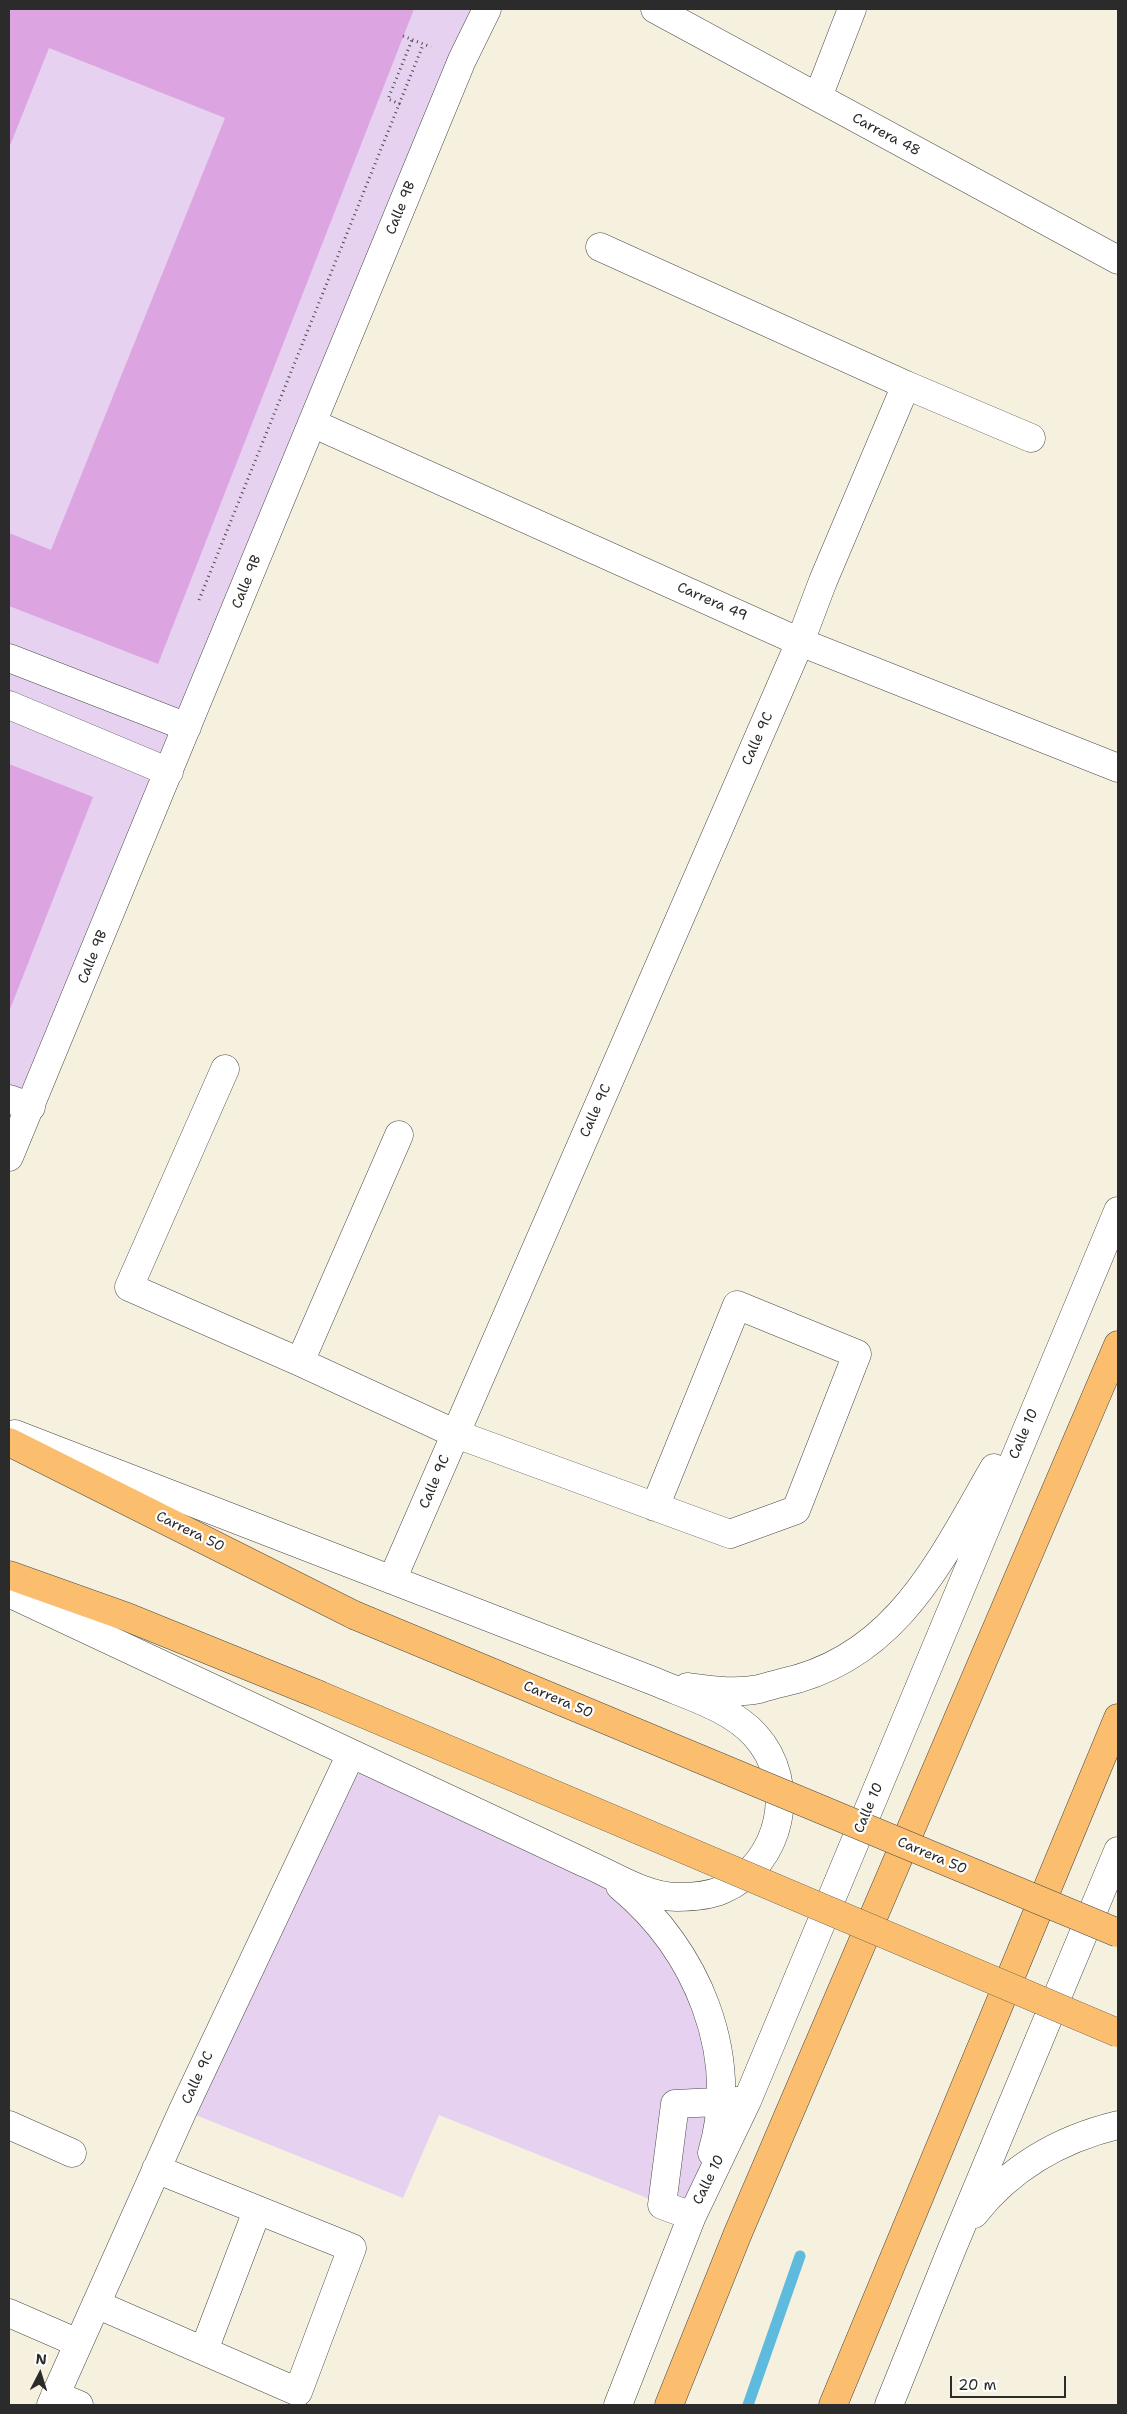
<!DOCTYPE html>
<html>
<head>
<meta charset="utf-8">
<style>
	body { margin:0 }
	#map { position:relative; width:1127px; height:2414px; overflow:hidden; background:#f6f0df; font-family:"Shantell Sans",sans-serif }
	canvas { display:block }
	.frame { position:absolute; inset:0; border:10px solid #2b2b2b; pointer-events:none }
	.north { position:absolute; left:15px; top:2349px; width:50px; height:50px; -webkit-text-stroke:4px #fff; paint-order:stroke; rotate:5deg; font-size:14px; font-weight:700; line-height:20px; text-align:center; color:#2b2b2b }
	.north::after { content:''; display:block; margin:auto; width:18px; height:22px; background:#2b2b2b; clip-path:polygon(50% 0,100% 100%,50% 72%,0 100%) }
	.scale { position:absolute; left:950px; top:2376px; width:116px; height:22px; box-sizing:border-box; border:2px solid #2b2b2b; border-top:0; padding-left:6px; font-size:15px; line-height:18px; white-space:nowrap; color:#2b2b2b; -webkit-text-stroke:4px #fff; paint-order:stroke }
</style>
</head>
<body>
<div id="map">
<canvas width="1127" height="2414"></canvas>
<div class="frame"></div>
<div class="north">N</div>
<div class="scale">20 m</div>
</div>
<script>
const ctx = document.querySelector('canvas').getContext('2d');
ctx.lineJoin = 'round';
function fillPath(path, color) { ctx.fillStyle = color; ctx.fill(path, 'evenodd'); }
function strokePath(path, color, width, dash) { ctx.strokeStyle = color; ctx.lineWidth = width; ctx.lineCap = dash ? 'butt' : 'round'; ctx.setLineDash(dash || []); ctx.stroke(path); }
function write(font, color, halo, rows, align = 'center') {
  ctx.font = font + ' "Shantell Sans",sans-serif'; ctx.lineWidth = 4.5; ctx.setLineDash([]); ctx.textBaseline = 'middle'; ctx.strokeStyle = halo; ctx.fillStyle = color; for (const [text, x, y, turn = 0] of rows) {
    ctx.save(); ctx.translate(x, y); ctx.rotate((+turn || 0) * Math.PI / 180); ctx.textAlign = isNaN(turn) ? turn : align; if (halo) ctx.strokeText(text, 0, 0); ctx.fillText(text, 0, 0); ctx.restore();
  }
}
fillPath(new Path2D(`
	M9 9H487L31 1107 9 1099Z
	M351 1754 585 1863 659 1923 720 2077 692 2216 439 2115 403 2198 183 2110Z`), '#e6d2f0');
strokePath(new Path2D(`
	M748 2405 800 2256`), '#5fbbdd', 11);
fillPath(new Path2D(`
	M9 9H414L158 664 9 606V533L51 550 225 118 49 48 9 148Z
	M9 764 93 797 9 1012Z`), '#dca5e1');
const minor = new Path2D(`
	M655 9 1118 260
	M818 97 852 9
	M600 247 906 385 1031 438
	M312 423 800 642 1118 768
	M9 658 187 727
	M9 705 169 772
	M225 1069 129 1287 300 1362 456 1434 730 1534 796 1510 857 1354 737 1305 655 1507
	M9 1099 31 1107
	M9 1157 462 60 487 9
	M300 1362 399 1135
	M392 1580 800 642 823 581 906 385
	M9 1593 585 1863C613 1875 646 1897 677 1897 691 1897 708 1896 722 1890 782 1864 799 1783 755 1735 731 1708 688 1696 656 1682L15 1434
	M687 1687C711 1690 735 1694 759 1689 766 1687 773 1685 781 1683 896 1659 940 1561 994 1468
	M620 1886C697 1950 741 2054 712 2153
	M9 2125 72 2153
	M974 2214C1011 2167 1060 2139 1118 2125
	M692 2216 662 2205 675 2104 737 2101
	M96 2304 298 2392 352 2248 156 2169
	M9 2313 78 2343
	M204 2350 257 2211
	M55 2395 79 2405
	M51 2405 183 2110 351 1754
	M618 2405 692 2216 747 2101 1118 1211
	M889 2405 951 2251 1118 1851`);
const major = new Path2D(`
	M9 1442 354 1615
	M9 1575 127 1617 317 1694
	M669 2405 738 2233 1118 1345
	M833 2405 1118 1718`);
strokePath(minor, '#494946', 29);
strokePath(major, '#494946', 29);
strokePath(new Path2D(`
	M403 36 431 47
	M400 104 388 99 412 40
	M199 600 423 45`), '#494946', 3, [1, 4]);
strokePath(minor, '#fff', 28);
strokePath(major, '#fabe6e', 28);
const majorBridge = new Path2D(`
	M354 1615 1118 1933
	M317 1694 1118 2033`);
strokePath(majorBridge, '#494946', 29, []);
strokePath(majorBridge, '#fabe6e', 28);
write('14px', '#2b2b2b', '#fff', [
	["Carrera 48",886,135,28],
	["Calle 9B",401,208,-68],
	["Calle 9B",247,582,-68],
	["Carrera 49",712,602,24],
	["Calle 9C",758,739,-66],
	["Calle 9B",93,957,-68],
	["Calle 9C",596,1111,-66],
	["Calle 10",1024,1434,-67],
	["Calle 9C",435,1482,-67],
	["Carrera 50",190,1532,26],
	["Carrera 50",558,1700,23],
	["Calle 10",869,1808,-67],
	["Carrera 50",932,1856,23],
	["Calle 9C",198,2078,-65],
	["Calle 10",709,2180,-64]
]);
</script>
</body>
</html>
